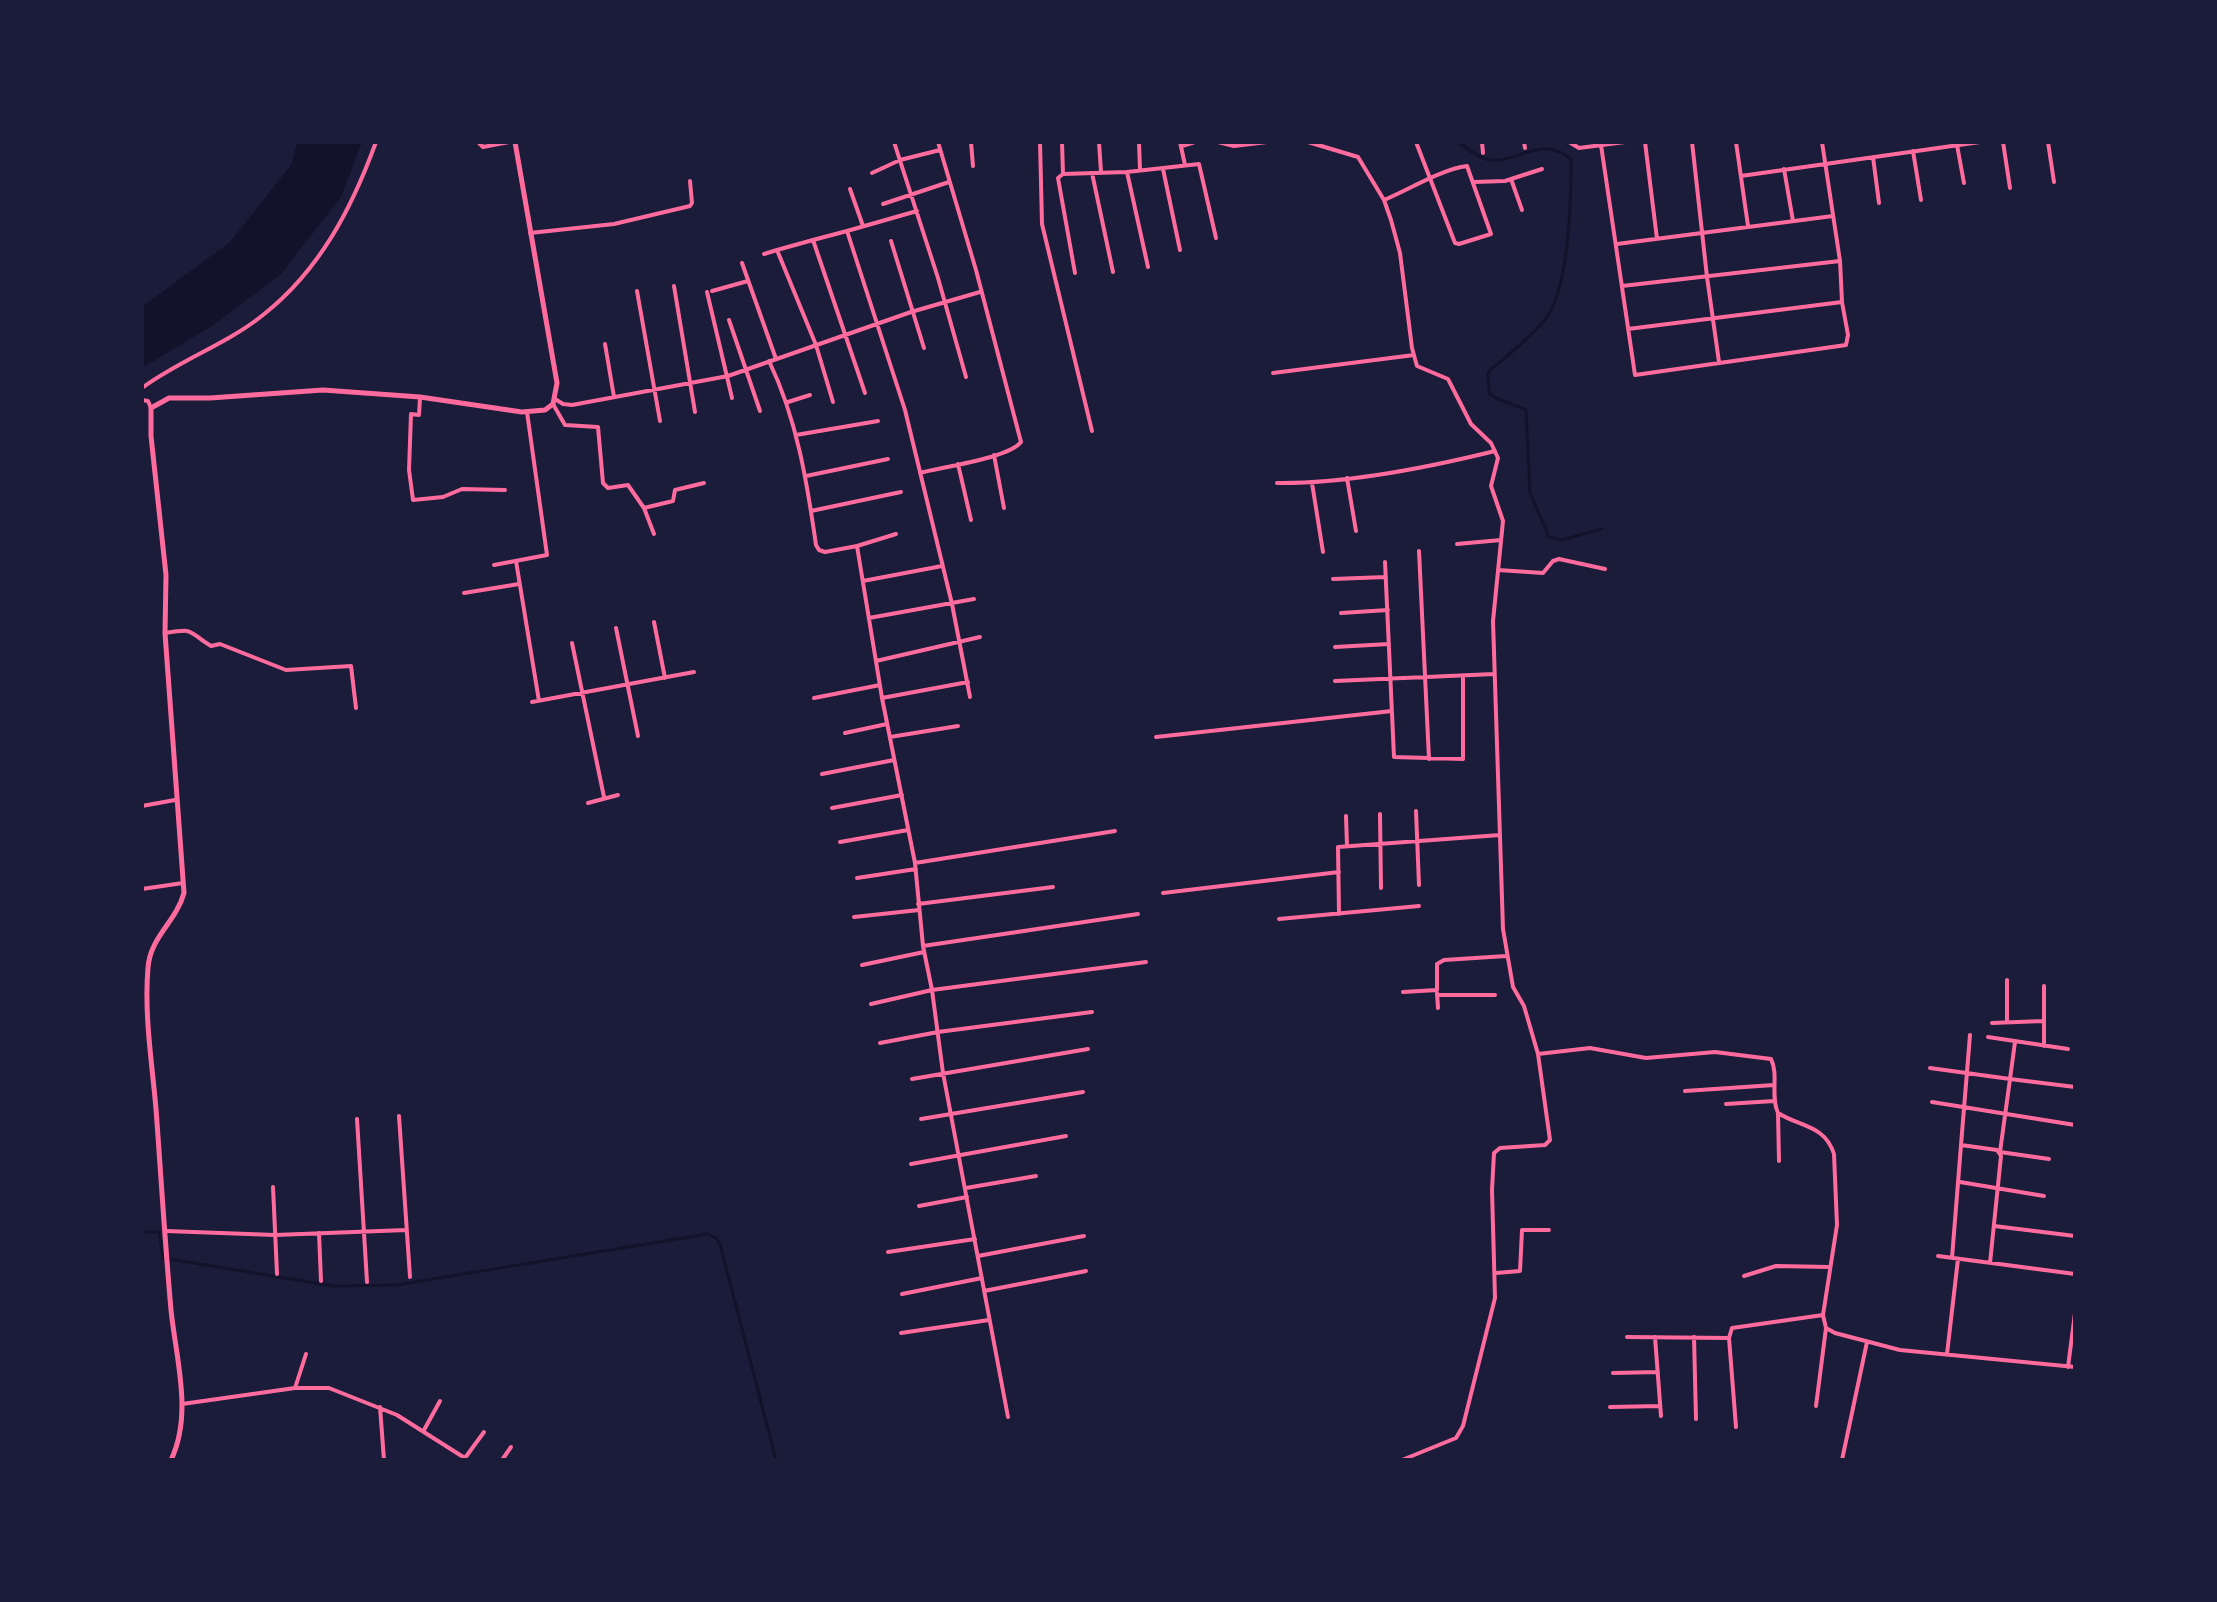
<!DOCTYPE html>
<html>
<head>
<meta charset="utf-8">
<style>
	body { margin:0 }
	#map { position:relative; width:2217px; height:1602px; overflow:hidden; background:#1b1b3a; font-family:"Source Serif 4",serif }
	canvas { display:block }
	.frame { position:absolute; inset:0; border:144px solid #1b1b3a; pointer-events:none }
</style>
</head>
<body>
<div id="map">
<canvas width="2217" height="1602"></canvas>
<div class="frame"></div>
</div>
<script>
const ctx = document.querySelector('canvas').getContext('2d');
ctx.lineJoin = 'round';
function fillPath(path, color) { ctx.fillStyle = color; ctx.fill(path, 'evenodd'); }
function strokePath(path, color, width, dash) { ctx.strokeStyle = color; ctx.lineWidth = width; ctx.lineCap = dash ? 'butt' : 'round'; ctx.setLineDash(dash || []); ctx.stroke(path); }
fillPath(new Path2D(`
	M297 142H362L341 197 280 275 215 324 142 368V307L230 242 292 164Z`), '#12122b');
strokePath(new Path2D(`
	M1459 142C1466 148 1476 156 1486 159 1512 167 1540 133 1571 159 1571 199 1569 277 1550 312 1538 333 1506 356 1488 372L1489 393 1496 398 1526 410 1530 493 1549 537 1561 540 1602 529
	M142 1232H159L163 1258 334 1286 396 1285 708 1234 716 1238 720 1244 776 1460`), '#12122b', 3);
strokePath(new Path2D(`
	M478 142 483 147 509 142
	M894 142 938 278 966 377
	M971 142 973 166
	M1040 142 1042 224 1092 431
	M1062 142 1063 174 1058 178 1075 273
	M1099 142 1101 172
	M1139 142 1140 170
	M1180 142 1185 165
	M1218 142 1234 146 1267 142
	M1308 142 1358 157 1384 200 1391 220 1400 253 1412 348 1417 366 1448 379 1471 424 1491 443 1498 458 1491 486 1503 521 1493 621 1503 929 1513 987 1524 1006 1538 1054 1550 1140 1545 1145 1500 1148 1494 1153 1492 1190 1495 1298 1463 1426 1456 1438 1402 1460
	M1482 142 1483 153
	M1524 142 1525 148
	M1569 142 1579 148 1625 142
	M1645 142 1657 239
	M1692 142 1707 277 1719 362
	M1736 142 1748 226
	M2003 142 2010 188
	M2048 142 2054 182
	M1601 145 1635 375 1846 345 1848 335 1842 302 1840 261 1822 142
	M1957 145 1964 183
	M1182 146 1195 142
	M1913 151 1921 200
	M1873 157 1879 203
	M1163 169 1180 250
	M1784 169 1793 221
	M1127 172 1148 267
	M872 173 900 160 940 150
	M1092 173 1113 272
	M1063 174 1127 172 1199 164 1216 238
	M1741 176 1980 142
	M1511 179 1522 210
	M1474 182 1505 181 1542 169
	M850 189 863 226
	M1384 200C1408 190 1442 169 1467 166L1491 234 1459 244 1455 243 1416 142
	M883 204 949 182
	M847 231 917 211
	M530 233 614 224 690 206 692 203 690 181
	M813 240 847 231 905 410 952 604 970 697
	M891 241 924 348
	M1617 244 1833 216
	M777 250 813 240 865 393
	M764 254 777 250 816 345 833 402
	M742 263 776 359
	M674 286 695 412
	M1622 286 1840 261
	M637 291 660 421
	M712 291 748 281
	M707 292 732 398
	M729 320 760 411
	M1628 329 1842 302
	M605 344 614 397
	M769 361C797 419 807 482 816 545L819 550 825 552 857 546 882 698 915 863 923 946 932 990 943 1073 1008 1417
	M1273 373 1414 355
	M142 388C180 360 227 344 263 315 320 270 352 208 376 142
	M420 397 419 415 411 414 409 470 413 500 443 497 462 489 505 490
	M555 399 563 404 572 405 728 376 911 312 980 292
	M142 400 148 401 151 408
	M788 402 810 395
	M553 404 565 425 598 427 603 483 608 488 628 485 644 508 654 534
	M796 435 878 421
	M994 455 1004 508
	M958 464 971 520
	M920 473C942 467 1009 458 1021 442L976 270 938 142
	M806 476 888 459
	M1347 478 1356 531
	M1277 483C1345 484 1430 467 1495 451
	M1312 483 1323 552
	M644 508 673 501 675 490 704 483
	M811 511 901 492
	M1457 544 1501 540
	M857 546 896 534
	M1419 551 1429 759
	M516 561 539 701
	M1385 562 1394 757 1463 759V676
	M494 565 547 555 527 412
	M1498 570 1543 573 1553 561 1559 559 1605 569
	M1333 579 1386 577
	M863 581 942 566
	M464 593 519 584
	M1341 613 1388 610
	M869 618 974 599
	M654 622 665 678
	M616 628 638 736
	M165 633C197 628 186 631 211 646L220 644 286 670 351 666 356 708
	M572 643 604 797
	M1335 647 1389 644
	M876 661 980 637
	M1335 681 1494 674
	M814 698 880 685
	M882 698 968 682
	M532 702 694 672
	M845 733 887 724
	M890 737 958 726
	M1156 737 1392 711
	M822 774 894 760
	M588 803 618 795
	M142 806 175 800
	M832 808 902 795
	M1416 811 1419 885
	M1380 814 1381 888
	M1346 816 1347 846
	M840 842 908 830
	M915 863 1115 831
	M857 878 916 869
	M142 889 183 883
	M1163 893 1339 872
	M918 904 1053 887
	M1339 914 1338 847 1500 835
	M854 917 919 910
	M1279 919 1419 906
	M923 946 1138 914
	M862 965 924 952
	M2007 980V1021
	M1403 992 1437 990V964L1444 960 1506 956
	M1437 993 1438 1008
	M1437 995H1495
	M871 1004 932 990 1146 962
	M1992 1023 2043 1021
	M1988 1037 2068 1049
	M880 1043 938 1032 1092 1012
	M2044 1046V986
	M1538 1054 1590 1048 1646 1058 1715 1052 1771 1059C1779 1075 1770 1096 1778 1113 1800 1127 1825 1125 1834 1154L1837 1225 1823 1315 1826 1328 1835 1333 1900 1350 2075 1367
	M1930 1068 2010 1079 2015 1042
	M912 1079 1088 1049
	M1685 1091 1774 1085
	M1932 1102 2075 1125
	M1726 1104 1774 1101
	M1778 1113 1779 1161
	M399 1116 410 1277
	M357 1119 367 1282
	M921 1119 1083 1092
	M1961 1145 1970 1035
	M2049 1159 2000 1152 2010 1079 2075 1087
	M911 1164 1066 1136
	M1960 1182 2044 1196
	M273 1187 277 1274
	M966 1188 1036 1176
	M919 1206 967 1197
	M1994 1226 2075 1236
	M166 1231 275 1235 406 1230
	M319 1233 321 1281
	M888 1252 975 1239
	M978 1256 1084 1236
	M1938 1256 2075 1274
	M1952 1258 1961 1145 1997 1150 2001 1156 1990 1263
	M1496 1273 1520 1271 1522 1230H1549
	M1744 1276 1776 1266 1830 1267
	M984 1291 1086 1271
	M902 1294 982 1278
	M901 1333 989 1320
	M1627 1337 1729 1338
	M1655 1337 1661 1416
	M1694 1337 1696 1419
	M1947 1354 1958 1259
	M2068 1367 2075 1313
	M1613 1373 1658 1372
	M295 1388 306 1354
	M182 1404 295 1388H329L397 1415 468 1460
	M1816 1406 1826 1328
	M380 1407 384 1460
	M1610 1407 1660 1406
	M1736 1427 1729 1338 1732 1328 1823 1315
	M424 1430 440 1401
	M465 1458 484 1432
	M502 1460 511 1447
	M1842 1460 1867 1342`), '#ff6b9d', 4);
strokePath(new Path2D(`
	M171 1460C193 1414 176 1359 171 1310 165 1243 161 1176 156 1109 152 1062 144 1015 148 968 150 937 176 922 184 893L165 633 166 575 151 436V408L169 398H210L323 390 420 397 522 412 545 410 553 404 557 383 515 142`), '#ff6b9d', 5);
</script>
</body>
</html>
